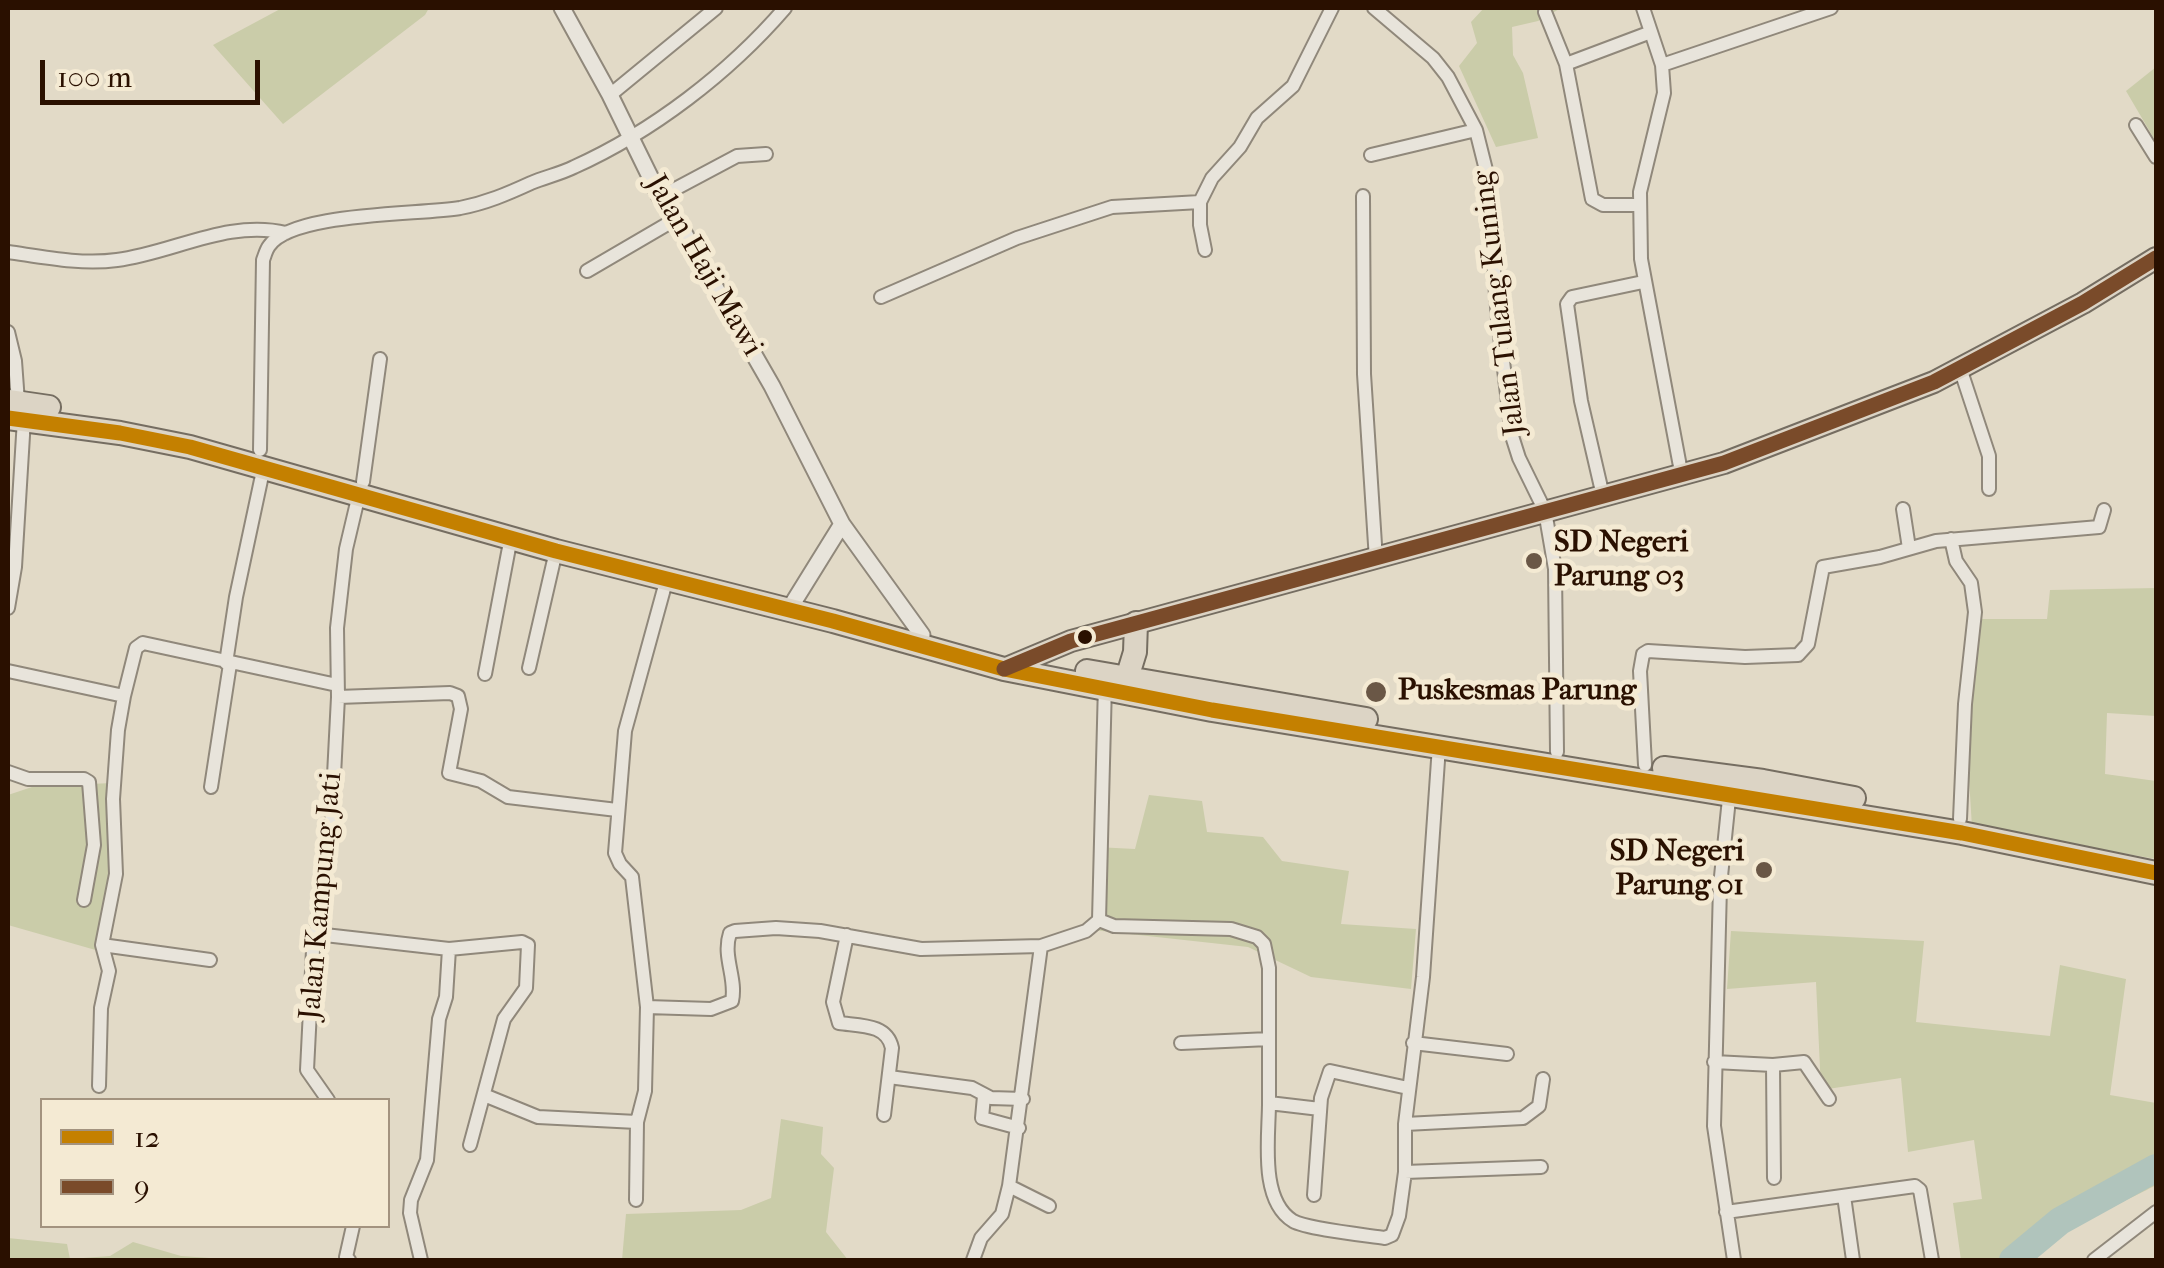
<!DOCTYPE html>
<html>
<head>
<meta charset="utf-8">
<style>
	body { margin:0 }
	#map { position:relative; width:2164px; height:1268px; overflow:hidden; background:#e2dac7; font-family:"IM FELL French Canon",serif }
	canvas { display:block }
	.frame { position:absolute; inset:0; border:10px solid #2a1000; pointer-events:none }
	.legend { position:absolute; left:40px; top:1098px; width:350px; height:130px; box-sizing:border-box; background:#f4ead3; border:2px solid #a3937f; margin:0; padding:12px 18px; list-style:none; font-size:30px; color:#2a1000 }
	.legend li { display:flex; align-items:center; gap:20px; height:50px }
	.legend b { width:50px; border:2px solid #a3937f }
	.scale { position:absolute; left:40px; top:60px; width:220px; height:45px; box-sizing:border-box; border:5px solid #2a1000; border-top:0; padding-left:12px; font-size:30px; line-height:35px; white-space:nowrap; color:#2a1000; -webkit-text-stroke:8px #f4ead3; paint-order:stroke }
</style>
</head>
<body>
<div id="map">
<canvas width="2164" height="1268"></canvas>
<div class="frame"></div>
<ul class="legend">
<li><b style="height:12px;background:#c48000"></b>12</li>
<li><b style="height:12px;background:#7a4b2a"></b>9</li>
</ul>
<div class="scale">100 m</div>
</div>
<script>
const ctx = document.querySelector('canvas').getContext('2d');
ctx.lineJoin = 'round';
function fillPath(path, color) { ctx.fillStyle = color; ctx.fill(path, 'evenodd'); }
function strokePath(path, color, width, dash) { ctx.strokeStyle = color; ctx.lineWidth = width; ctx.lineCap = dash ? 'butt' : 'round'; ctx.setLineDash(dash || []); ctx.stroke(path); }
function write(font, color, halo, rows, align = 'center') {
  ctx.font = font + ' "IM FELL French Canon",serif'; ctx.lineWidth = 10; ctx.setLineDash([]); ctx.textBaseline = 'middle'; ctx.strokeStyle = halo; ctx.fillStyle = color; for (const [text, x, y, turn = 0] of rows) {
    ctx.save(); ctx.translate(x, y); ctx.rotate((+turn || 0) * Math.PI / 180); ctx.textAlign = isNaN(turn) ? turn : align; if (halo) ctx.strokeText(text, 0, 0); ctx.fillText(text, 0, 0); ctx.restore();
  }
}
fillPath(new Path2D(`
	M282 8H429L425 15 283 124 213 45Z
	M1484 8H1561L1538 21 1512 27 1513 55 1523 73 1538 138 1496 147 1459 66 1477 43 1471 22Z
	M2156 67V142L2126 91Z
	M2156 588V716L2107 713 2105 774 2156 781V859L1972 827 1967 746 1977 619H2047L2050 590Z
	M111 783 114 856 99 951 8 925V795L32 787Z
	M1149 795 1202 801 1207 832 1263 837 1282 861 1349 871 1341 924 1416 929 1411 989 1311 977 1248 947 1093 930 1096 847 1135 849Z
	M1731 931 1924 941 1916 1022 2050 1036 2060 965 2126 979 2110 1095 2156 1103V1185C2125 1202 2050 1234 2029 1260H1961L1953 1203 1982 1199 1974 1140 1908 1152 1901 1078 1821 1090 1816 982 1727 989Z
	M781 1119 823 1127 821 1154 834 1168 826 1232 848 1260H622L626 1214 741 1210 771 1198Z
	M8 1238 67 1244 70 1259 110 1256 133 1242 181 1256 239 1260H8Z`), '#cacca9');
strokePath(new Path2D(`
	M2013 1260 2060 1221 2156 1168`), '#b0c4bc', 28);
const minor = new Path2D(`
	M1374 8 1433 58 1448 77 1476 130 1486 170 1498 319 1512 436 1519 458 1545 511 1555 569 1557 752
	M1643 8 1662 65 1664 93 1640 192 1641 259 1682 477
	M1545 12 1566 64 1592 199 1603 205H1639
	M1566 64 1651 32
	M1662 65 1831 8
	M610 95 716 8
	M2136 125 2156 157
	M1371 155 1476 130
	M1363 196 1364 374 1376 560
	M660 197 737 156 766 154
	M1200 202V225L1205 250
	M8 252C43 257 81 265 117 260 173 253 228 219 286 233
	M587 271 676 219
	M881 297 1017 238 1112 207 1200 202 1212 178 1240 147 1257 118 1293 86 1332 8
	M8 332 15 361 18 402
	M1960 368 1989 456V489
	M260 450 263 260C265 255 266 250 269 246 292 212 418 215 460 208 486 203 507 194 531 183 545 177 560 174 574 167 652 132 729 73 785 8
	M363 482 380 359
	M1603 496 1581 401 1567 304 1572 297 1643 282
	M1903 509 1909 548
	M1951 539 1956 561 1971 583 1975 612 1965 704 1960 819
	M8 608 15 567 24 419
	M226 663 236 597 264 466
	M529 668 556 551
	M8 671 124 696 136 648 143 643 337 685
	M485 674 511 537
	M338 697 450 693 458 696 461 709 449 773 481 781 508 797 617 810
	M1645 765 1640 671 1643 654 1648 651 1745 657 1798 655 1808 644 1823 567 1880 557 1936 541 2099 527 2104 510
	M8 772 28 779H84L89 782 94 845 84 900
	M211 787 230 664
	M1730 789 1720 886 1714 1126 1734 1260
	M1099 920 1114 926 1231 929 1257 937 1264 944 1269 968V1103
	M316 934 449 949 446 997 439 1019 427 1160 411 1200 410 1213 421 1260
	M847 935 833 1002 839 1023C861 1026 887 1024 892 1048L884 1115
	M102 945 210 960
	M449 949 522 942 528 945 526 988 504 1019 470 1145
	M647 1007 632 877 620 864 615 853 625 731 667 578
	M1181 1043 1269 1039
	M1413 1043 1507 1054
	M1714 1062 1773 1065 1804 1062 1829 1099
	M1773 1065 1774 1178
	M889 1077 972 1088 991 1098 1023 1099
	M99 1086 101 1008 109 971 102 945 116 874 113 799 118 730 124 696
	M484 1095 538 1117 637 1122 645 1091 647 1007 711 1009 732 1001C737 978 722 957 730 933L735 931 776 928 820 931 921 949 1041 946
	M984 1096 982 1118 1019 1128
	M328 1100 307 1070 313 950 331 834 338 697 337 628 346 549 359 494
	M1320 1109 1269 1103C1269 1137 1259 1200 1293 1221 1307 1229 1365 1235 1385 1238L1392 1235 1399 1216 1405 1172V1124L1423 977 1439 746
	M1405 1124 1523 1118 1539 1106 1543 1079
	M1405 1172 1541 1167
	M1009 1186 1049 1206
	M1314 1195 1321 1098 1330 1071 1408 1088
	M1844 1196 1853 1260
	M636 1200 637 1122
	M1726 1212 1915 1186 1920 1190 1932 1260
	M349 1260 346 1257 353 1226
	M973 1260 981 1238 1002 1214 1009 1186 1041 946 1086 931 1099 920 1105 684
	M2094 1260 2156 1212`);
const tertiary = new Path2D(`
	M562 8 610 95 660 197 676 219 772 386 842 524 922 635
	M788 611 842 524`);
const primary = new Path2D(`
	M1004 669 1071 641 1724 463 1934 382 2083 303 2156 258`);
const trunk = new Path2D(`
	M8 401 49 407
	M8 418 120 433 190 447 556 551 833 621 1004 669 1212 710 1962 833 2156 873
	M1087 671 1366 719
	M1124 688 1135 652 1136 623
	M1664 768 1763 781 1854 798`);
strokePath(minor, '#90887b', 16);
strokePath(tertiary, '#90887b', 19);
strokePath(primary, '#756d61', 24);
strokePath(trunk, '#756d61', 26);
strokePath(minor, '#e8e4db', 12);
strokePath(tertiary, '#e8e4db', 15);
strokePath(primary, '#dcd4c5', 20);
strokePath(trunk, '#dcd4c5', 22);
strokePath(new Path2D(`
	M8 418 120 433 190 447 556 551 833 621 1004 669 1212 710 1962 833 2156 873`), '#c48000', 15);
strokePath(new Path2D(`
	M1004 669 1071 641 1724 463 1934 382 2083 303 2156 258`), '#7a4b2a', 15);
for (const [x, y, r, color] of [
	[1534,561,10,"#6a5746"],
	[1085,637,9,"#2a1000"],
	[1376,692,12,"#6a5746"],
	[1764,870,10,"#6a5746"]
]) { const dot = new Path2D(); dot.arc(x, y, r, 0, 2 * Math.PI); ctx.fillStyle = color; ctx.fill(dot); strokePath(dot, '#f4ead3', 4); }
write('30px', '#2a1000', '#f4ead3', [
	["Jalan Haji Mawi",703,266,60],
	["Jalan Tulang Kuning",1500,303,-97],
	["Jalan Kampung Jati",322,896,-85]
]);
write('bold 30px', '#2a1000', '#f4ead3', [
	["SD Negeri",1554,544],
	["Parung 03",1554,578],
	["Puskesmas Parung",1398,692],
	["SD Negeri",1744,853,"right"],
	["Parung 01",1744,887,"right"]
], 'left');
</script>
</body>
</html>
